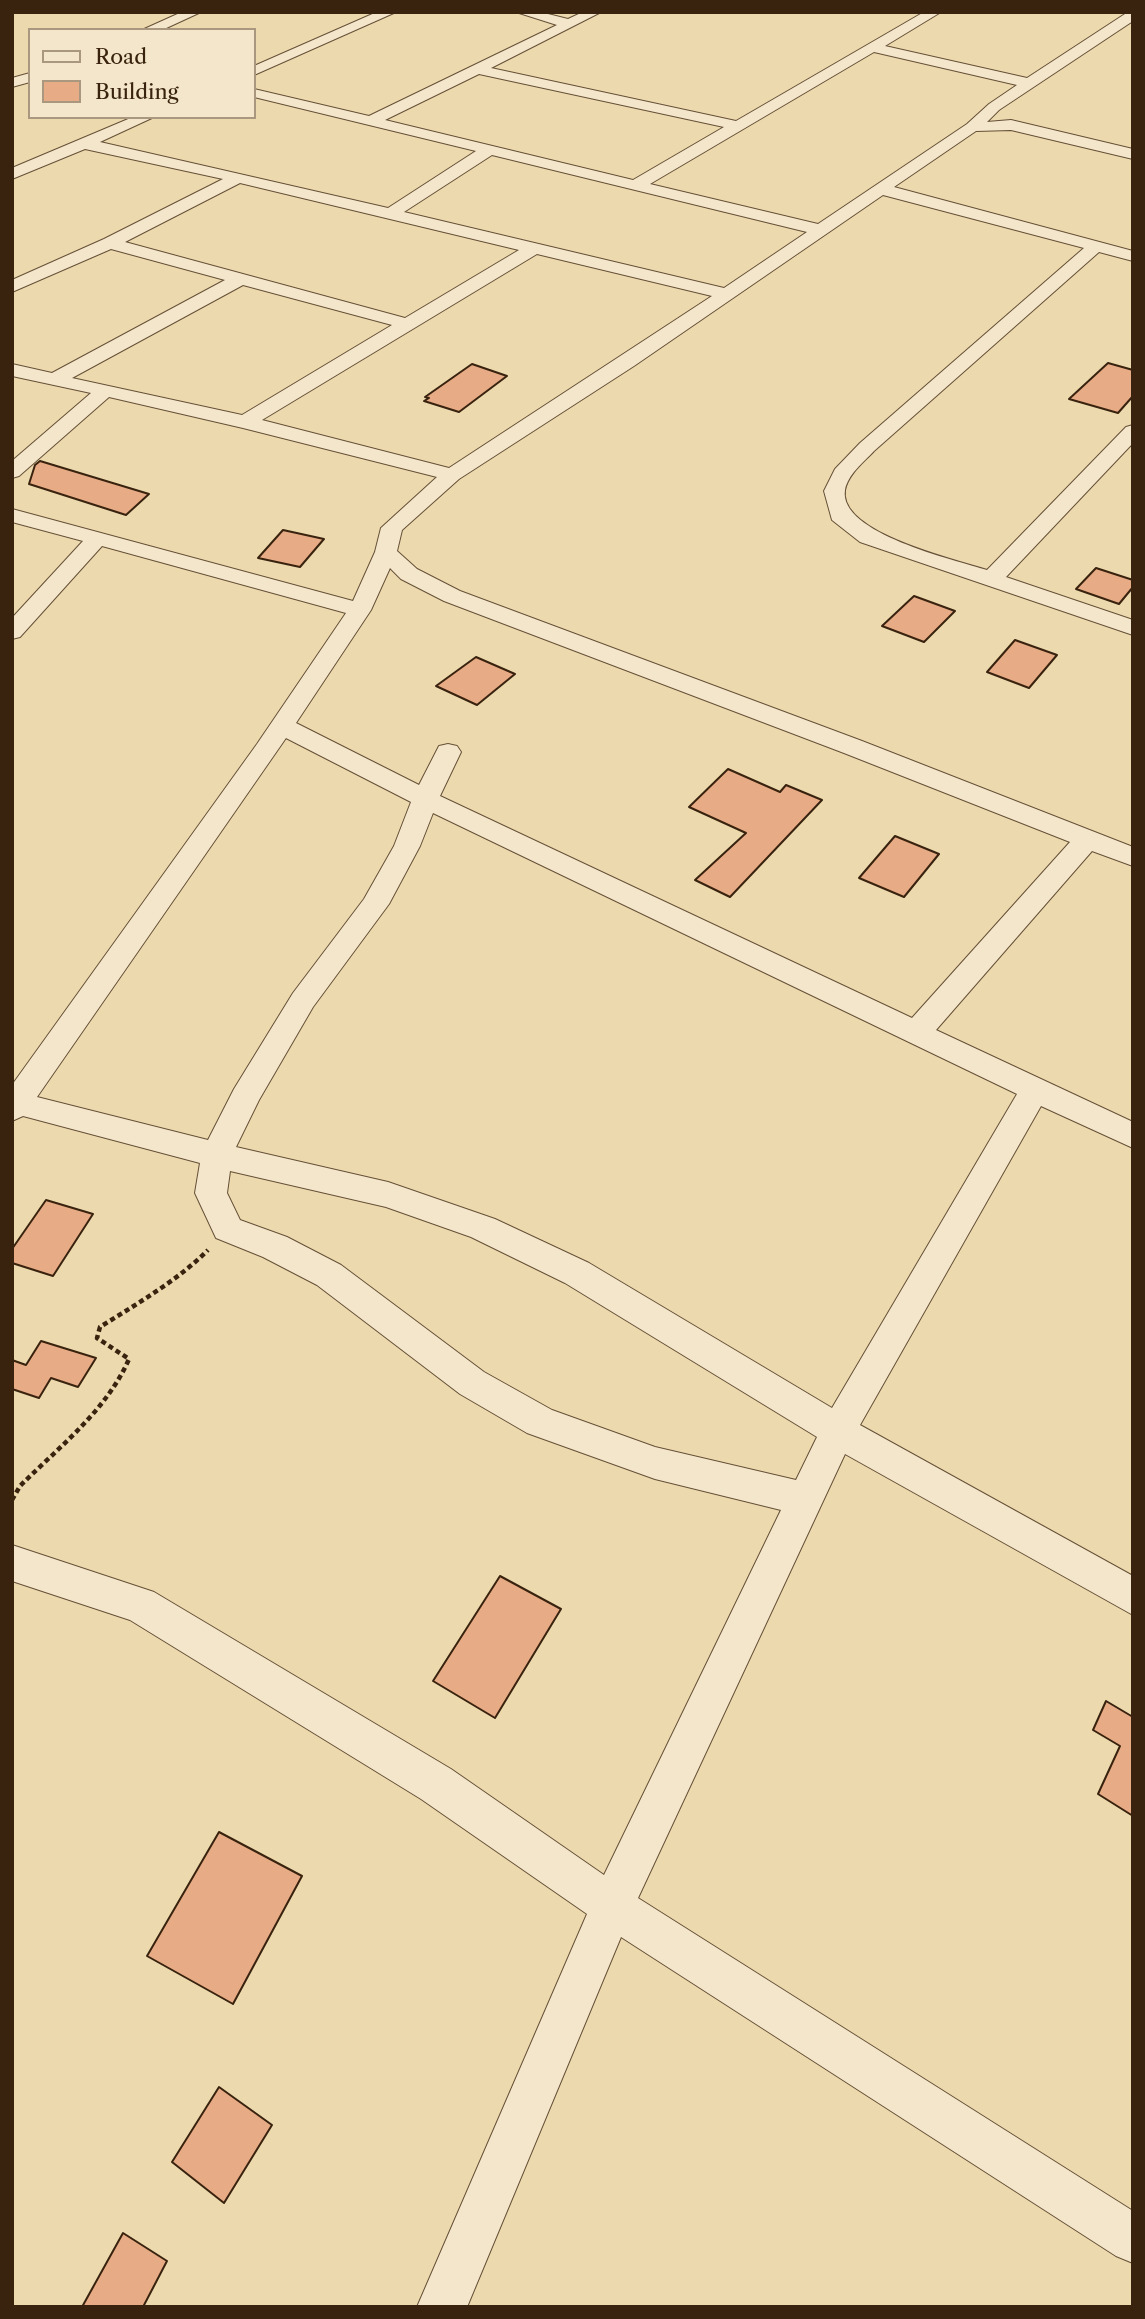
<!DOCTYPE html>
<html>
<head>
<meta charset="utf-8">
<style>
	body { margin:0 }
	#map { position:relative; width:1145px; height:2319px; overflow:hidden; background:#ecd9ae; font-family:"Libre Caslon Text",serif }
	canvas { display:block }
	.frame { position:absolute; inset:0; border:14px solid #39230f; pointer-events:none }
	.legend { position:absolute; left:28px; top:28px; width:228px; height:91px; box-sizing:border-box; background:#f3e6ca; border:2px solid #a9987f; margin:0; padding:9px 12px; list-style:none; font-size:21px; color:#39230f }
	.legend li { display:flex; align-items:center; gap:14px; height:35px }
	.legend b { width:35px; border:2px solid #a9987f }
</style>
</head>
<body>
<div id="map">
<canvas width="1145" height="2319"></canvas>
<div class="frame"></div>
<ul class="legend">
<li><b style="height:9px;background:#f3e6ca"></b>Road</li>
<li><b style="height:19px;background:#e7ab85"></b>Building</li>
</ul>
</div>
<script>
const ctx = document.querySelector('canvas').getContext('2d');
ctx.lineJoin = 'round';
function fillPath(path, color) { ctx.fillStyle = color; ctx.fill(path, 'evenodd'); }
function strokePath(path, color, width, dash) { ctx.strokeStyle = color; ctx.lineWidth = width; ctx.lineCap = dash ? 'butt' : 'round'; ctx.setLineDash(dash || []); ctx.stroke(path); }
const building = new Path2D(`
	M1108 363 1133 370V396L1118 413 1069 399Z
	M472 364 507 376 459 412 424 401 429 398 425 397Z
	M40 461 149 494 126 515 29 484 35 465Z
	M283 530 324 539 300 567 258 558Z
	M1096 568 1133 580V587L1119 604 1076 589Z
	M914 596 955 611 924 642 882 626Z
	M1015 640 1057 655 1029 688 987 672Z
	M476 657 515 674 477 705 436 686Z
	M728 769 780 792 786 785 822 800 730 897 695 880 746 833 689 807Z
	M895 836 939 854 904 897 859 878Z
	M46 1200 93 1214 53 1276 12 1263V1249Z
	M41 1341 96 1358 78 1387 51 1378 39 1398 12 1389V1360L26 1365Z
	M500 1576 561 1609 495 1718 433 1681Z
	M1106 1701 1133 1717V1816L1098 1794 1120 1746 1093 1730Z
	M219 1832 302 1876 233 2004 147 1956Z
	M219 2087 272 2125 224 2203 172 2162Z
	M123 2233 167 2261 143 2307H82Z`);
fillPath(building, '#e7ab85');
strokePath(building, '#39230f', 2);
const street = new Path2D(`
	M182 12H201L162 30H142Z
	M377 12H396L254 75V66Z
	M516 12H540L568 19 583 12H601L491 68 736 121 924 12H941L885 46 1027 78 1128 12H1133V21L999 110 987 122 1011 120 1133 149V159L1011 130 976 131 894 187 1133 251V261L1099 252 874 451C864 462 848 474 845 490 838 533 955 560 987 570L1126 427 1133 425V443L1006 577 1133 620V635L860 542 832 520 824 491 835 469 860 443 1084 248 883 195 634 366 459 479 402 530 397 551 417 569 460 591 862 741 1133 847V866L1092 851 936 1030 1133 1122V1148L1041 1106 860 1425 1133 1576V1615L845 1454 638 1898 1133 2211V2263L1116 2256 621 1937 467 2307H417L587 1914 421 1799 130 1620 12 1581V1545L154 1592 451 1769 604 1875 781 1510 655 1479 527 1433 460 1394 317 1285 263 1257 216 1238 195 1193 200 1163 23 1116 12 1121V1085L257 744 346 613 102 546 20 637 12 639V618L83 541 12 522V509L353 601 375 552 381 528 437 477 243 428 109 397 19 476 12 478V461L91 393 12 376V364L52 373 225 280 111 249 12 292V280L104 239 223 179 85 149 12 179V168L133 117H154L100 142 388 208 476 151 254 97V89L369 116 557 25ZM874 52 1017 85 989 104 967 124 818 224 650 184ZM479 74 724 127 633 180 385 120ZM492 155 807 232 724 288 404 212ZM240 183 519 250 405 318 125 242ZM537 254 712 296 449 468 262 420ZM243 285 392 325 242 415 72 378ZM390 568 401 579 444 601 844 753 1070 842 912 1018 440 796 461 752 457 746 448 744 439 746 419 785 296 723 371 610ZM286 738 411 802 394 846 364 899 293 993 234 1089 208 1140 37 1097ZM433 813 1017 1094 832 1408 589 1263 495 1219 388 1182 236 1147 259 1100 313 1007 389 904 420 846ZM230 1171 386 1207 471 1237 565 1283 817 1437 796 1480 655 1447 552 1410 484 1372 341 1265 287 1237 240 1220 227 1193Z
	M30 73V82L12 87V78Z`);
strokePath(street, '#665037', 2);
strokePath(new Path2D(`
	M12 1500 20 1486C58 1448 107 1410 129 1359L97 1338 100 1327C138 1303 177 1281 208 1250`), '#39230f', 4.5, [5, 3.5]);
fillPath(street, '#f3e6ca');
</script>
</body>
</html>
